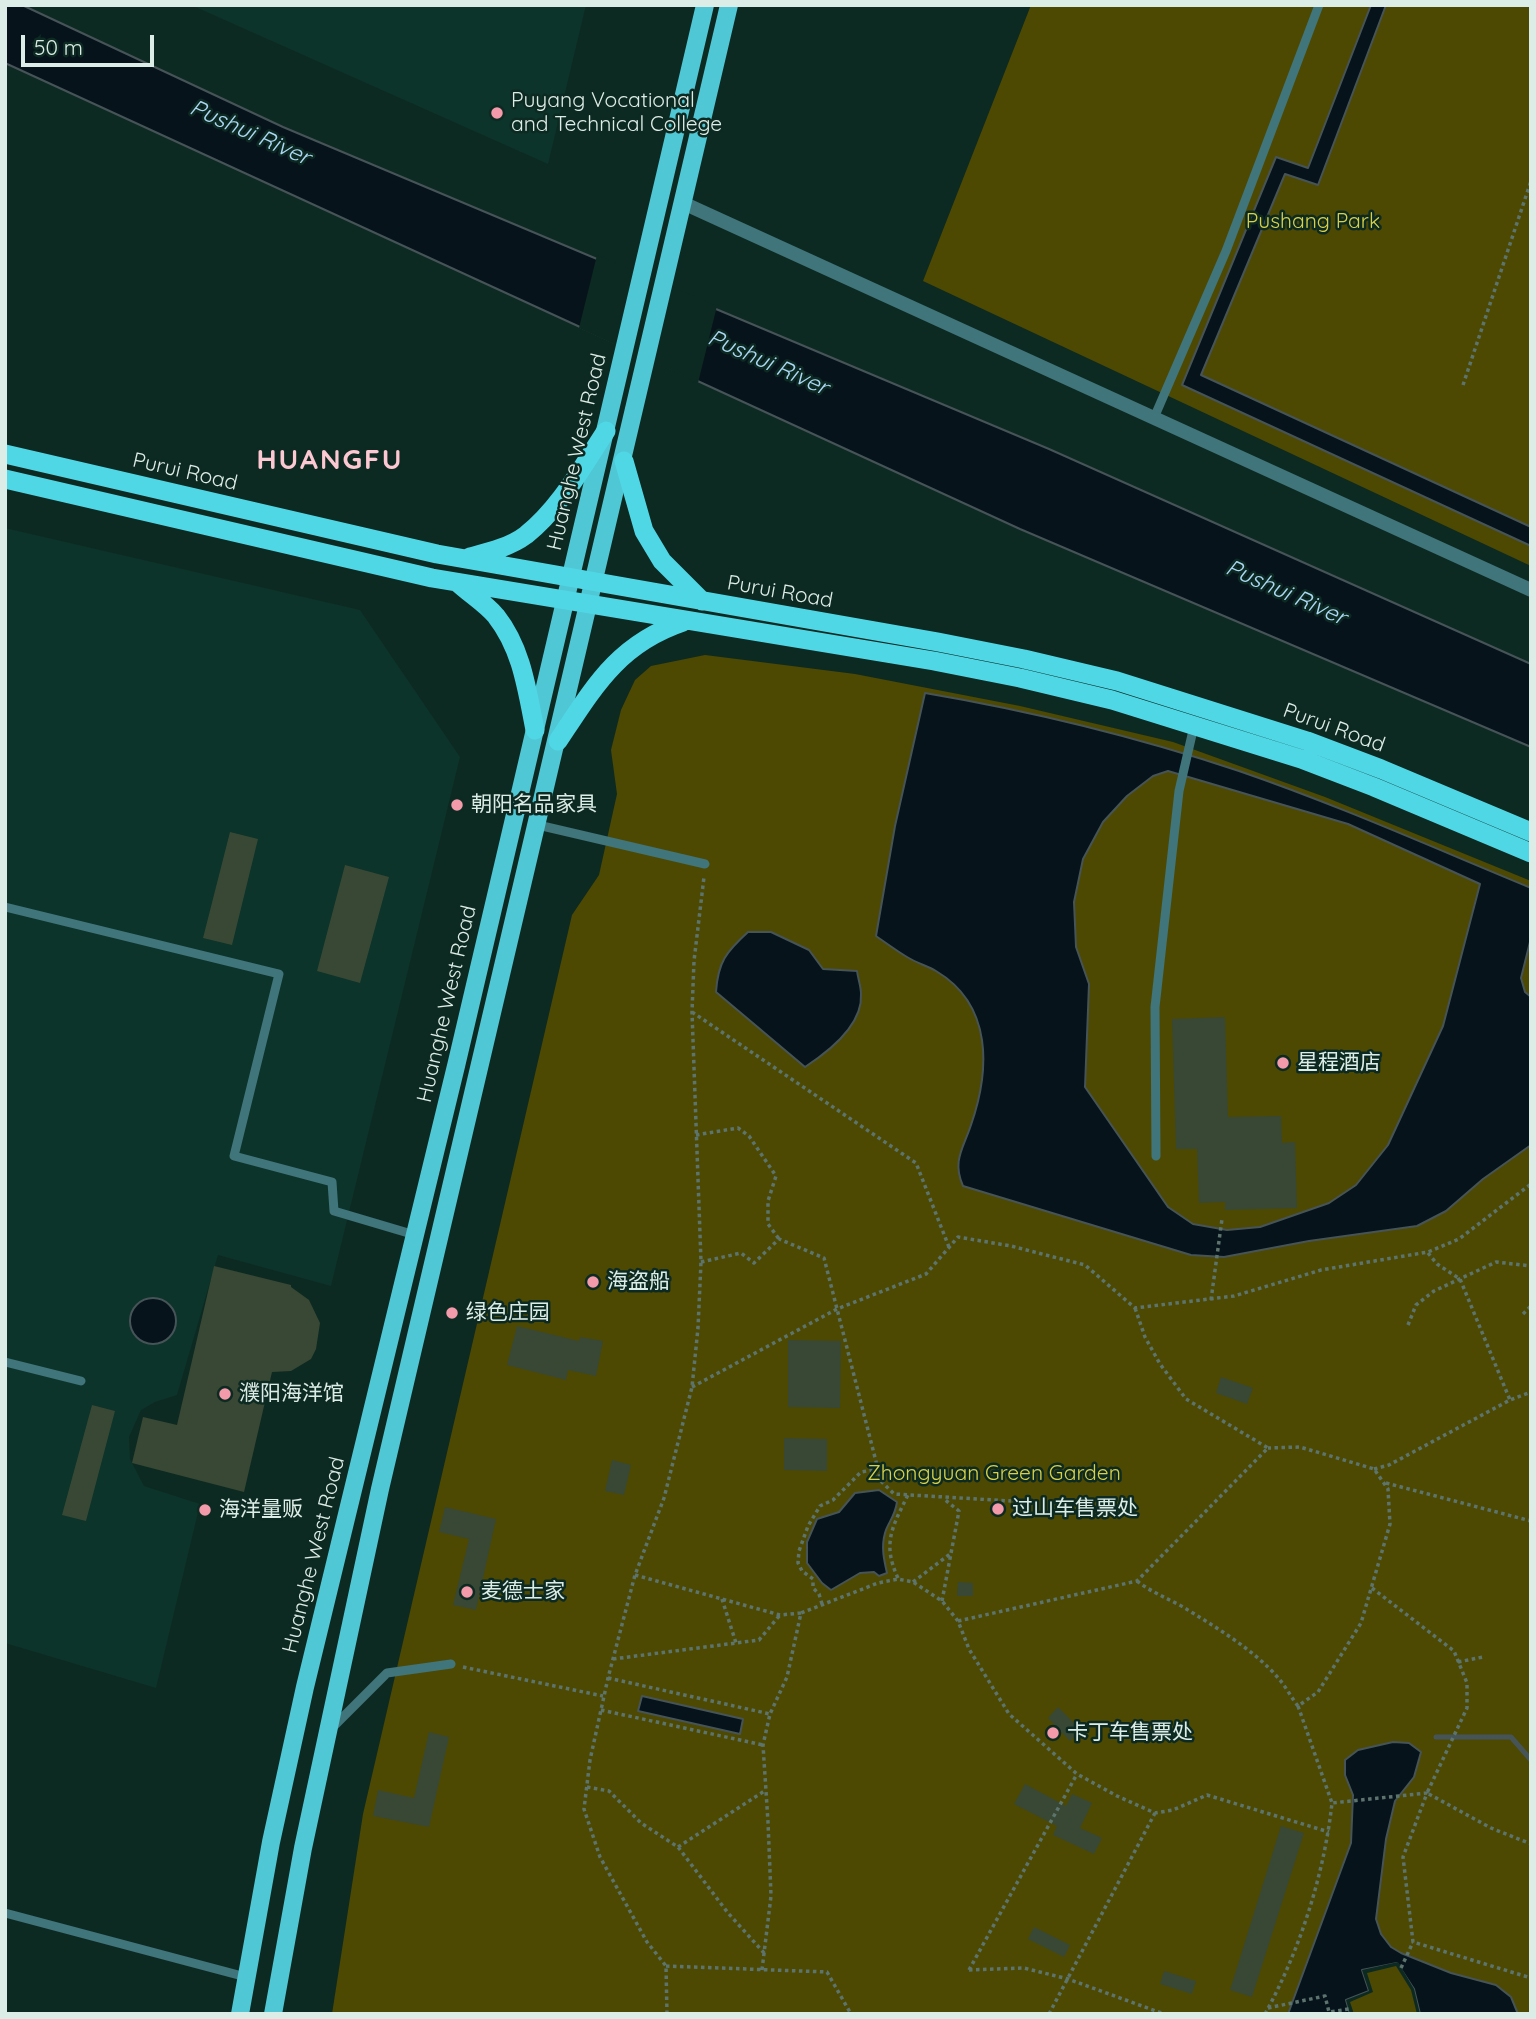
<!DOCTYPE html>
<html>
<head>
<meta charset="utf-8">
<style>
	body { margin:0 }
	#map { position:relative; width:1536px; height:2019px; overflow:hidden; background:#0d2a22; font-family:Quicksand,sans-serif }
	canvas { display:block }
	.frame { position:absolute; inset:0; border:7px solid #dcece6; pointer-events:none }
	.scale { position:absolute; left:21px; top:35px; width:133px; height:32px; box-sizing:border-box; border:4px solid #dcece6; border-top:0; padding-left:9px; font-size:21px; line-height:24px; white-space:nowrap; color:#dcece6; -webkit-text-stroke:5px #0d2a22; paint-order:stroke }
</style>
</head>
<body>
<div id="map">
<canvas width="1536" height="2019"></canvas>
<div class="frame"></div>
<div class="scale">50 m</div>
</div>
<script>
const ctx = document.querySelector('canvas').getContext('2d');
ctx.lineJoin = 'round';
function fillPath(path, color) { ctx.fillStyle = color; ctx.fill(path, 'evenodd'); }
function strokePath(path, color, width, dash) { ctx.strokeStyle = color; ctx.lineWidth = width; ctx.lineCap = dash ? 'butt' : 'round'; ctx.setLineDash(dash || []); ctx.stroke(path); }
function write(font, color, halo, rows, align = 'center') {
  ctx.font = font + ' Quicksand,"Noto Sans SC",sans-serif'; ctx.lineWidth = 5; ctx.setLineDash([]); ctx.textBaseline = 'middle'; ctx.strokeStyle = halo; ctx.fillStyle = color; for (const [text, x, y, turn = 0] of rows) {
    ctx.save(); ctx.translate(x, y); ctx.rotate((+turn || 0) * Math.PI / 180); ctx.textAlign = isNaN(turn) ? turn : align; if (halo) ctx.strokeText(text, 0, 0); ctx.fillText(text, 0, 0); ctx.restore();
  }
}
fillPath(new Path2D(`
	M191 5H586L548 164Z
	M5 528 360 610 460 757 331 1286 218 1255 177 1395 155 1402 141 1410 129 1437 130 1459 144 1486 200 1504 156 1688 5 1643Z`), '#0c342a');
fillPath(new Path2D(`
	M1031 5H1531V566L923 281Z
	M705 655 855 674 1020 706 1173 742 1325 797 1531 881V2014H332L363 1814 572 915 599 875 617 794 611 750 621 710 635 680 651 666Z`), '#4d4902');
const water = new Path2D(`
	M5 5H22L283 127 1049 449 1531 664V747L1020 529 5 63Z
	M1371 5H1386L1318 185 1285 174 1201 375 1531 527V546L1182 385 1276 157 1308 168Z
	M925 693C1031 711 1137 737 1239 771 1338 805 1434 848 1531 888V938L1521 978 1525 992 1531 997V1145L1483 1179 1446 1211 1417 1226 1309 1241 1224 1257 1191 1255 963 1186C952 1161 963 1149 971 1125 990 1070 993 1005 936 971 927 966 917 963 907 957 897 951 886 943 876 936L895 826ZM1168 771 1348 824 1480 884 1443 1026 1388 1145 1356 1185 1329 1203 1260 1227 1227 1230 1193 1224 1168 1207 1085 1087 1089 984 1076 947 1074 902 1083 859 1103 822 1127 796 1153 776Z
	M748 932H771L809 950 823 969 857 971C858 979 861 986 861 994 863 1025 828 1052 805 1067L716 992C718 962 726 952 748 932Z
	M130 1321a23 23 0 1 1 46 0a23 23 0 1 1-46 0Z
	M879 1490 897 1502C895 1517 888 1522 885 1533 881 1547 884 1560 887 1573L879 1576 874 1572 860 1573 831 1590 822 1583 807 1563V1542L817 1519 839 1512 855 1493Z
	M642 1696 743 1719 740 1734 638 1711Z
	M1393 1742 1409 1743 1421 1752 1414 1777 1395 1801 1386 1839 1376 1919 1381 1934 1391 1947 1401 1953 1451 1973 1496 1985 1511 1997 1518 2014H1420L1414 1989 1397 1963 1362 1970 1369 1991 1346 2000 1350 2014H1288L1351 1843 1353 1795 1345 1775V1760L1358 1750Z`);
fillPath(water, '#06131b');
strokePath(water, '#465458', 2);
fillPath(new Path2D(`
	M597 255 717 306 698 383 579 328Z
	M1398 1962 1414 1989 1420 2014H1417L1411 1990 1396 1966 1367 1973 1373 1992 1350 2002 1354 2014H1350L1346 2000 1369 1991 1362 1970Z`), '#0d2a22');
strokePath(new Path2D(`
	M1436 1737H1511L1531 1760`), '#465458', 5);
fillPath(new Path2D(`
	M230 832 258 839 232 945 203 938Z
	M345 865 389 877 360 983 317 971Z
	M1225 1017 1228 1117 1281 1116 1282 1143 1295 1142 1297 1208 1225 1210V1202L1199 1203 1197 1149H1176L1172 1019Z
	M214 1266 291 1285V1287L309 1300 320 1323 316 1349 311 1359 291 1371 272 1372 244 1492 132 1463 143 1417 177 1425Z
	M517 1326 579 1341 580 1337 603 1341 596 1376 568 1370 566 1380 507 1365Z
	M788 1340 841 1341 840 1408 788 1407Z
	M1221 1377 1253 1388 1247 1404 1216 1393Z
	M92 1405 115 1411 86 1521 62 1515Z
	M784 1438 827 1439V1471L784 1470Z
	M612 1460 631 1465 624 1495 605 1491Z
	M445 1507 496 1519 476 1610 453 1605 469 1539 439 1532Z
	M958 1582 973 1583V1596H957Z
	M1058 1707 1081 1730 1070 1741 1048 1718Z
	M429 1732 449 1737 429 1827 373 1816 378 1790 414 1798Z
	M1025 1784 1066 1806 1072 1794 1092 1803 1080 1828 1102 1838 1094 1854 1053 1835 1057 1826 1014 1804Z
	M1281 1826 1304 1833 1252 1997 1230 1990Z
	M1034 1927 1070 1945 1064 1957 1028 1939Z
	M1164 1971 1196 1981 1192 1994 1160 1984Z`), '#384834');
strokePath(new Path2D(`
	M1463 385 1531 181
	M692 1012 916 1163 949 1247
	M696 1135 738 1128 749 1136 776 1176 768 1201V1224L779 1239
	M1428 1253 1437 1264 1460 1279 1510 1400
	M701 1262 741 1253 754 1263 779 1239 824 1258 881 1481 894 1494 1011 1501
	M1211 1300 1222 1219
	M1523 1314 1531 1306
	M1408 1325 1416 1305 1434 1291 1496 1262 1531 1266
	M692 1387 837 1309 926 1274 958 1237 1011 1246 1085 1265 1135 1308 1234 1296 1321 1270 1428 1252 1459 1239 1531 1184
	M1374 1469 1389 1465 1510 1400 1531 1392
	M1386 1483 1531 1521
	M635 1575 780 1615 801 1613
	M898 1578C882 1544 892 1527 908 1495
	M1137 1581C1151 1592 1167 1598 1183 1607 1214 1626 1256 1651 1279 1679 1286 1687 1291 1697 1298 1706L1318 1692 1361 1623 1390 1524 1388 1489 1374 1469 1300 1447 1268 1448
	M913 1582 950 1554
	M1372 1588 1454 1651 1467 1683V1708L1427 1793 1491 1828 1531 1844
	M722 1599 736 1643
	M942 1601 959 1511 944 1499
	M822 1604 819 1594 813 1588V1579L802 1571 798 1563 799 1551 808 1526 820 1506 833 1500 861 1472 878 1469
	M958 1621 1137 1581 1268 1448 1186 1399 1160 1364 1145 1337 1135 1308
	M613 1659 759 1640 780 1615
	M1458 1662 1483 1657
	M463 1667 603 1696
	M608 1678 770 1714
	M1298 1706 1332 1803
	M601 1710 763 1745
	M587 1787 609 1791 641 1823 678 1847 728 1913 765 1954
	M678 1847 766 1790
	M666 1966 827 1972 851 2014
	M1401 1968 1413 1942
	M762 1970 771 1896 768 1822 763 1745 770 1714 787 1677 801 1613 878 1583 898 1579 913 1582 942 1601 958 1621 969 1649 1009 1714 1077 1774 1117 1796 1155 1813 1173 1810 1207 1795 1329 1832
	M969 1970 1077 1774
	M969 1970 1024 1968 1068 1979 1164 2014
	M1268 2008 1325 1996 1329 2012 1349 2009
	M667 2014 666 1966 647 1942 600 1857 584 1809 590 1760 608 1678 635 1575 664 1498 692 1387 698 1328 701 1262 692 1012 694 961 704 877
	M1049 2014 1155 1813
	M1265 2014C1300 1950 1324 1875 1332 1803L1427 1793 1403 1857 1413 1942 1531 1978`), '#5c746d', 3.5, [3.5, 3.5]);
strokePath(new Path2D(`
	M1154 418 1226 251 1319 5
	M538 825 705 864
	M5 907 279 974 234 1156 332 1182 334 1211 415 1235
	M1156 1156 1155 1007 1179 791 1194 726
	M5 1362 81 1381
	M332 1728 387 1673 451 1664
	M5 1913 246 1977`), '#40757b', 9);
strokePath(new Path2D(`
	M683 203 1531 590`), '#40757b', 14);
strokePath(new Path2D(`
	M240 2014 271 1842 305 1687 456 1066 705 5
	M273 2014 303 1848 380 1489 729 5`), '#4fc7d4', 18);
strokePath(new Path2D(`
	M5 454 437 554 938 642 1024 659 1117 681 1307 741 1381 769 1531 832
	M624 461 644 531 662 561 702 601
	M5 479 432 578 934 661 1020 678 1112 700 1301 759 1374 787 1531 853
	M470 557C489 552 510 547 526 535 560 508 582 467 606 431
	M458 583C470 594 486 604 496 616 522 649 527 690 535 730
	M558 741C594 687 618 644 683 622`), '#50d7e6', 19);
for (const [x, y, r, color] of [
	[497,113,7,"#f39aab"],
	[457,805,7,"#f39aab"],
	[1283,1063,7,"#f39aab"],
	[593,1282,7,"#f39aab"],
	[452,1313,7,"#f39aab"],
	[225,1394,7,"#f39aab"],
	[998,1509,7,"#f39aab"],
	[205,1510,7,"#f39aab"],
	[467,1592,7,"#f39aab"],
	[1053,1733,7,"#f39aab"]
]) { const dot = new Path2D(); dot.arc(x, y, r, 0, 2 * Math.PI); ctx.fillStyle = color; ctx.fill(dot); strokePath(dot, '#0d2a22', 2.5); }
write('21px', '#dcece6', '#0d2a22', [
	["Puyang Vocational",511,101],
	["and Technical College",511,125],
	["朝阳名品家具",471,805],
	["星程酒店",1297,1063],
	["海盗船",607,1282],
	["绿色庄园",466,1313],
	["濮阳海洋馆",239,1394],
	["过山车售票处",1012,1509],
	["海洋量贩",219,1510],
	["麦德士家",481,1592],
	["卡丁车售票处",1067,1733]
], 'left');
write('21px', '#d9d145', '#0d2a22', [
	["Pushang Park",1313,222],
	["Zhongyuan Green Garden",994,1474]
]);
write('21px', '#dcece6', '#0d2a22', [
	["Huanghe West Road",577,452,-77],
	["Purui Road",185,472,13],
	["Purui Road",780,592,10],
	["Purui Road",1334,728,20],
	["Huanghe West Road",447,1004,-77],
	["Huanghe West Road",314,1555,-76]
]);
write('italic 23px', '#acd8f6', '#0d2a22', [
	["Pushui River",250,133,24],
	["Pushui River",768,363,24],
	["Pushui River",1286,593,24]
]);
ctx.letterSpacing = '2px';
write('bold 28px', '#fcc8d1', '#0d2a22', [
	["HUANGFU",330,461]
]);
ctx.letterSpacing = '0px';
</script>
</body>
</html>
